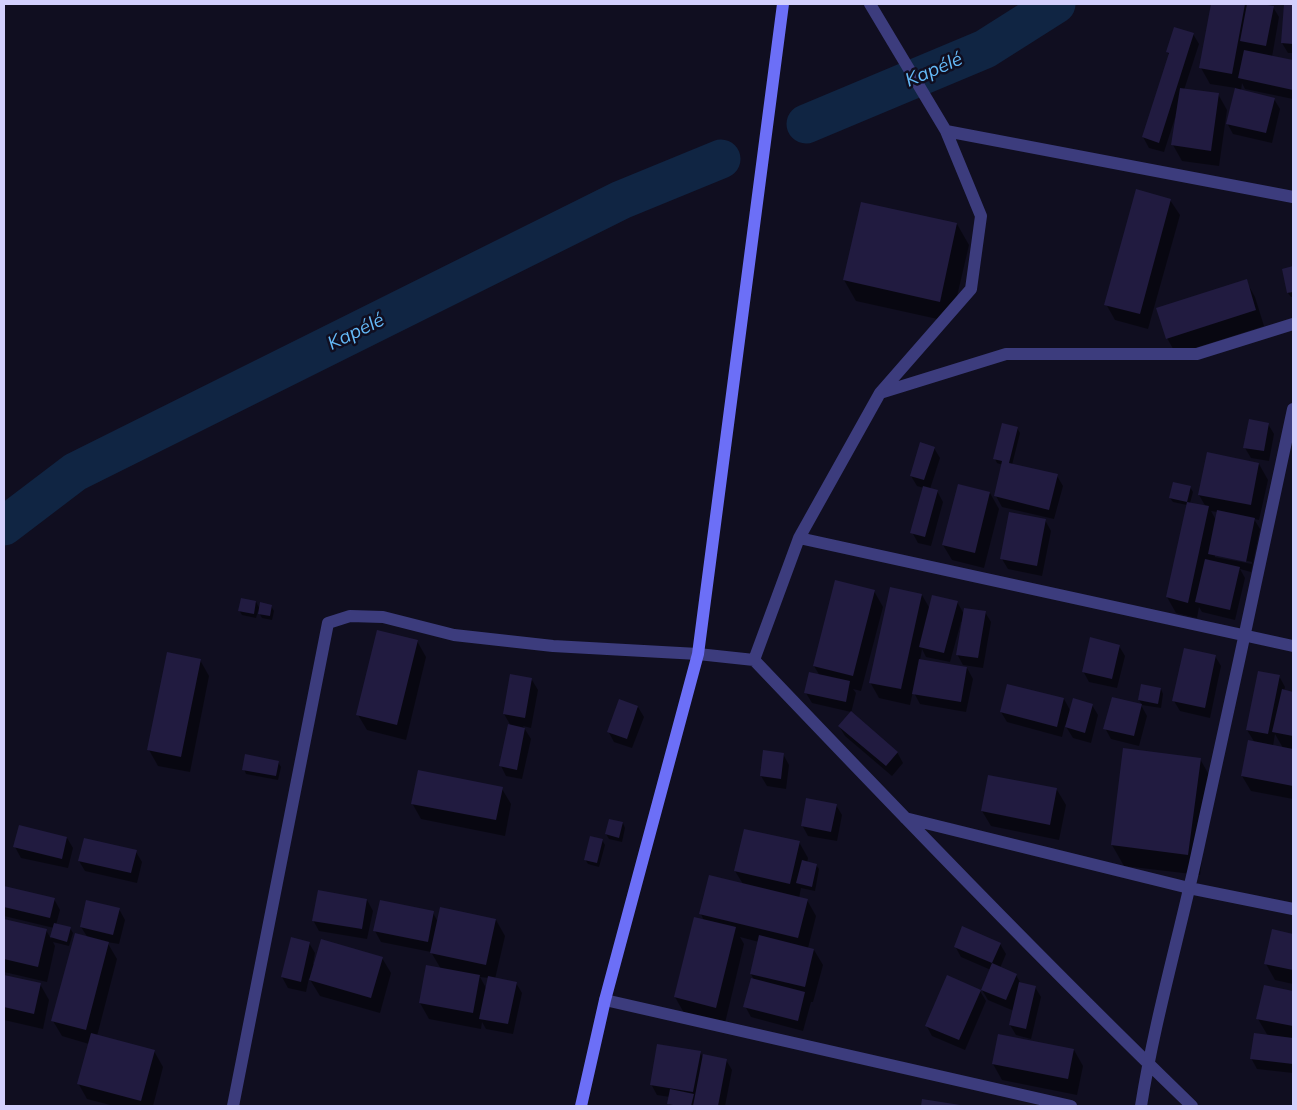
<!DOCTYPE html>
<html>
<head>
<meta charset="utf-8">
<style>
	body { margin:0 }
	#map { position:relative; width:1297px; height:1110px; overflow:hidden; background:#100e20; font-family:Mulish,sans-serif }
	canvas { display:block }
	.frame { position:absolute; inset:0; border:5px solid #d3d0fd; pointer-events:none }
</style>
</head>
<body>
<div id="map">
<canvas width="1297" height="1110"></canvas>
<div class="frame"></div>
</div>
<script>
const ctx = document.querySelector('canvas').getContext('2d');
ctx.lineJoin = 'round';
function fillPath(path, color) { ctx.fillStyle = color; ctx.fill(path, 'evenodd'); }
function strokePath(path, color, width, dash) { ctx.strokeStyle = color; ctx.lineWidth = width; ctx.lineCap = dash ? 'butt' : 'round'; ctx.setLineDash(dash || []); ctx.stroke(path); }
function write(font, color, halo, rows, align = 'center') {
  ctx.font = font + ' Mulish,sans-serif'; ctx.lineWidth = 5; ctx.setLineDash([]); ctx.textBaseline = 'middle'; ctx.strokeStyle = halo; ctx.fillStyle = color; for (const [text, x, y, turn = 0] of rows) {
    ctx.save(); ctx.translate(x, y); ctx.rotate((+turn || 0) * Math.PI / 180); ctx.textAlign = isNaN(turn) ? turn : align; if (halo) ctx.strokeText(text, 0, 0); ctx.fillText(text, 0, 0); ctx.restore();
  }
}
fillPath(new Path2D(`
	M1212 4H1247L1248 6V4H1254L1273 7 1279 17 1272 57 1293 61V99L1245 89 1242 83 1241 91 1274 99 1280 109 1272 143 1233 134 1227 123 1236 88 1210 84 1201 68Z
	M1285 4H1293V53H1288L1282 43Z
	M1193 34 1199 44 1184 90 1218 94 1227 110 1219 166 1182 161 1173 145 1177 118H1175L1164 152 1149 148 1143 137 1169 55 1167 52Z
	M1170 200 1180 215 1148 329 1115 320 1106 304Z
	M957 224 969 245 951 322 856 301 844 280Z
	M1293 268V297H1291L1288 293 1283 270Z
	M1246 281 1255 297 1264 326 1176 354 1167 338Z
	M1268 424 1274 434 1269 461 1251 458 1245 448Z
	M1017 428 1020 433 1012 465 1057 476 1063 486 1054 519 1002 507 996 496 1003 465 997 463 995 459Z
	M934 448 940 458 930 489 937 491 943 502 931 546 918 543 912 532 924 488 917 486 911 476Z
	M1259 464 1268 480 1259 520 1254 519 1260 529 1251 572 1240 569 1245 578 1235 620 1202 612 1199 607 1197 618 1176 613 1167 597 1187 505 1173 502 1170 498 1190 487 1193 492 1190 503 1206 507 1199 495ZM1211 511 1217 512 1216 520ZM1215 554 1252 562V564L1215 557Z
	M990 493 999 509 984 568 952 560 943 545Z
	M1045 520 1051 531 1042 576 1008 569 1002 559Z
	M874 591 883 607 861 691 853 689 856 693 851 713 897 752 903 763 892 776 845 736 839 726 851 712 812 703 806 693 820 676 814 666Z
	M922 595 930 609 957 602 964 614 985 612 991 622 983 668 963 665 957 654 962 622H961L950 662 926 657 922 649 920 660 967 668 973 679 966 712 920 704 913 691 910 705 879 698 870 682Z
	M256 602 260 609 271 606 274 611 272 620 262 618 258 611 256 618 242 615 239 610Z
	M417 641 426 657 406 740 367 730 358 715Z
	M1119 646 1125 656 1117 688 1089 682 1083 671Z
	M1215 656 1221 666 1210 718 1180 711 1174 701Z
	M200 660 209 676 190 772 158 766 149 750Z
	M1279 676 1285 687 1284 691 1293 693V799L1251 791 1242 776 1255 743 1247 730ZM1275 734 1283 748 1273 746Z
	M532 680 538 690 531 728 523 726 531 739 522 779 506 776 501 766 511 726 504 714Z
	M1161 689 1163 694 1161 708 1142 705 1139 700Z
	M1064 699 1071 712 1092 705 1098 715 1091 743 1073 738 1065 725 1062 737 1007 722 1001 712Z
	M1141 705 1147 716 1139 746 1111 739 1105 728Z
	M638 707 644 717 632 748 614 742 608 731Z
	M783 754 789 765 786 789 767 786 761 776Z
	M1200 759 1212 780 1200 875 1124 866 1112 845Z
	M278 762 281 767 278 780 246 774 244 769Z
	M502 789 511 804 505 836 421 819 412 803Z
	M1057 790 1066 805 1059 840 991 826 982 811Z
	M836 805 842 815 837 841 808 836 802 825Z
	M623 823 625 828 622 842 609 839 606 834Z
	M67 838 73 848 68 868 21 858 15 847Z
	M602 840 605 845 599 867 588 864 585 859Z
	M799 842 808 858 807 863 816 865 819 869 815 891 801 888 799 898 807 900 816 916 808 948 814 950 823 965 813 1002H811L803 1031 751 1017 745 1006 754 980 751 974 759 942 740 937 744 944 725 1023 684 1013 675 997 695 918 704 921 701 914 743 884 735 871Z
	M136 852 142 862 137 883 85 871 79 861Z
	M4 887 54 899 60 910 56 925 70 928 73 933 69 946 53 942 55 946 47 982 4 972V920L46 930 51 939 54 928 4 916Z
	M367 900 373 911 367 939 319 931 313 920Z
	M119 909 125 920 119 944 107 942 117 959 97 1036 154 1051 163 1067 153 1106H114L87 1099 78 1083 89 1044 62 1036 53 1021 88 938 81 927Z
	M433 913 438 922 496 920 505 936 495 979 516 983 522 993 513 1034 486 1029 482 1022 481 1029 429 1019 420 1003 441 969 431 952 381 942 375 931ZM480 977 489 978 486 988Z
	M1273 931 1293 935V984L1275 980 1266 964Z
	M309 943 315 953 313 964H315L382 958 391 973 380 1013 320 996 309 978 306 992 288 988 282 977Z
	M1000 944 1006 954 1000 968 1016 975 1021 984 1035 987 1041 997 1031 1039 1016 1035 1010 1025 1014 1011 988 1000 982 990 991 970 961 957 955 946Z
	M4 976 40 984 49 1000 43 1029 4 1020Z
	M1265 986 1293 992V1073L1257 1069 1251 1058 1268 1036 1258 1019Z
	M980 991 986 1001 965 1050 932 1036 926 1025Z
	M1074 1050 1083 1066 1077 1095 1002 1080 993 1064Z
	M700 1052 704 1059 726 1060 732 1070 725 1106H670L668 1103 670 1097 657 1095 651 1084Z`), '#0007');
strokePath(new Path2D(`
	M806 124 985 49 1056 4
	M4 526 75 472 621 200 721 159`), '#102543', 39);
fillPath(new Path2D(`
	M1211 4H1245L1232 74 1199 68Z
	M1247 4H1261L1274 6 1266 46 1240 41Z
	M1284 4H1293V44L1281 43Z
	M1174 27 1194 33 1159 143 1142 137 1169 53 1166 52Z
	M1244 50 1293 60V90L1238 78Z
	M1180 88 1219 93 1211 151 1171 145Z
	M1235 88 1275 98 1266 133 1226 124Z
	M1136 189 1171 199 1140 314 1104 305Z
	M861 202 957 223 940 302 843 280Z
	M1293 266V292L1287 293 1282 269Z
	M1247 279 1256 310 1166 339 1156 308Z
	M1249 419 1269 423 1264 451 1243 448Z
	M1002 423 1018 427 1009 463 1058 474 1049 510 994 496 1002 461 993 459Z
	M920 442 935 447 924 480 910 476Z
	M1207 452 1259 463 1251 505 1198 495Z
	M1173 482 1191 486 1187 502 1169 498Z
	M958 484 990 492 975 553 942 545Z
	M923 486 938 490 925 537 910 533Z
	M1187 502 1209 506 1188 603 1166 597Z
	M1217 510 1255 518 1246 562 1208 554Z
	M1009 512 1046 519 1037 566 1000 559Z
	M1205 559 1240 567 1230 610 1195 602Z
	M835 580 875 590 853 676 813 666Z
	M890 587 922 594 901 689 869 683Z
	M932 595 958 601 944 653 919 647Z
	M241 598 256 601 254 614 238 611Z
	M260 602 272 605 270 616 258 614Z
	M964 608 986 611 978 658 956 655Z
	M377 630 418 640 397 725 356 715Z
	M1090 637 1120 645 1112 679 1082 672Z
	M1184 648 1216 655 1205 708 1172 701Z
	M167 652 201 659 181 757 147 750Z
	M919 659 967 667 961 702 912 694Z
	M1258 671 1280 675 1268 734 1246 730Z
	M809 672 850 681 846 702 804 693Z
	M510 674 532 678 525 718 503 714Z
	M1007 684 1064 698 1057 727 1000 712Z
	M1141 684 1161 688 1158 704 1138 700Z
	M1282 689 1293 692V736L1272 732Z
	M1112 697 1142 704 1134 736 1103 729Z
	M1073 698 1093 704 1085 733 1065 727Z
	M619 699 638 706 627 739 607 732Z
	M851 711 898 752 886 766 838 726Z
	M508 724 525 728 517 770 499 766Z
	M1248 740 1293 749V786L1241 776Z
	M1123 748 1201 758 1188 855 1111 845Z
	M763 750 784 753 781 779 760 776Z
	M245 754 279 761 276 776 242 770Z
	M418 770 503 787 496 820 411 804Z
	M988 775 1057 788 1050 825 981 811Z
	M806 798 837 804 831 832 801 826Z
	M609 819 623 822 619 838 605 834Z
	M19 825 67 837 62 859 13 847Z
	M744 829 800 841 790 884 734 871Z
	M590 836 603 839 597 863 584 860Z
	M84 838 137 850 131 873 78 861Z
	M802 860 817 864 812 887 796 883Z
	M709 875 808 899 798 938 699 914Z
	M4 886 55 898 50 918 4 907Z
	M318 890 367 899 362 929 312 921Z
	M86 900 120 908 113 935 80 927Z
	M380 900 434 911 428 942 373 931Z
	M440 907 496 919 486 965 430 953Z
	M694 917 736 927 716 1008 674 997Z
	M4 919 47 929 38 967 4 959Z
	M54 923 71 927 67 942 50 937Z
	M962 926 1001 943 992 963 954 947Z
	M1272 929 1293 934V970L1264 964Z
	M75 933 109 942 86 1030 51 1021Z
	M759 935 814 949 805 987 750 974Z
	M291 937 310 942 301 982 281 977Z
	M321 939 383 957 371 998 309 980Z
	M992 963 1017 974 1006 1000 981 990Z
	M426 965 480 975 473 1013 419 1003Z
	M4 975 41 983 34 1014 4 1007Z
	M947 975 981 990 959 1040 925 1026Z
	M488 976 517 982 508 1024 479 1019Z
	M751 978 805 992 798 1021 743 1007Z
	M1019 982 1036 986 1026 1029 1009 1025Z
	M1264 985 1293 991V1026L1256 1019Z
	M91 1033 155 1050 141 1101 77 1084Z
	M1254 1033 1293 1038V1064L1250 1059Z
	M998 1034 1074 1049 1068 1079 992 1064Z
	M657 1044 701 1051 693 1092 650 1085Z
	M703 1054 727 1059 718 1106H693Z
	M670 1089 694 1094 691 1106H679L667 1104Z
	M922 1099 960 1105V1106H921Z`), '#211b40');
strokePath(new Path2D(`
	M946 131 1293 197
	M880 393 1006 354H1197L1293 324
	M799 538 1293 646
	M754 660 799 538 880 393 971 289 981 216 946 131 870 4
	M905 818 1189 888 1293 909
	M605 1000 1071 1106
	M233 1106 328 623 350 616 383 617 454 635 553 646 698 654 754 660C898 811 1042 961 1192 1106
	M1141 1106C1154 1024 1177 944 1195 863 1228 712 1261 560 1293 409`), '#3c3c7d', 12);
strokePath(new Path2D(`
	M581 1106 605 1000 698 654 783 4`), '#6c6ff7', 12);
write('italic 19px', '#64b9f7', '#100e20', [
	["Kapélé",934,70,-23],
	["Kapélé",356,332,-26]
]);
</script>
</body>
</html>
